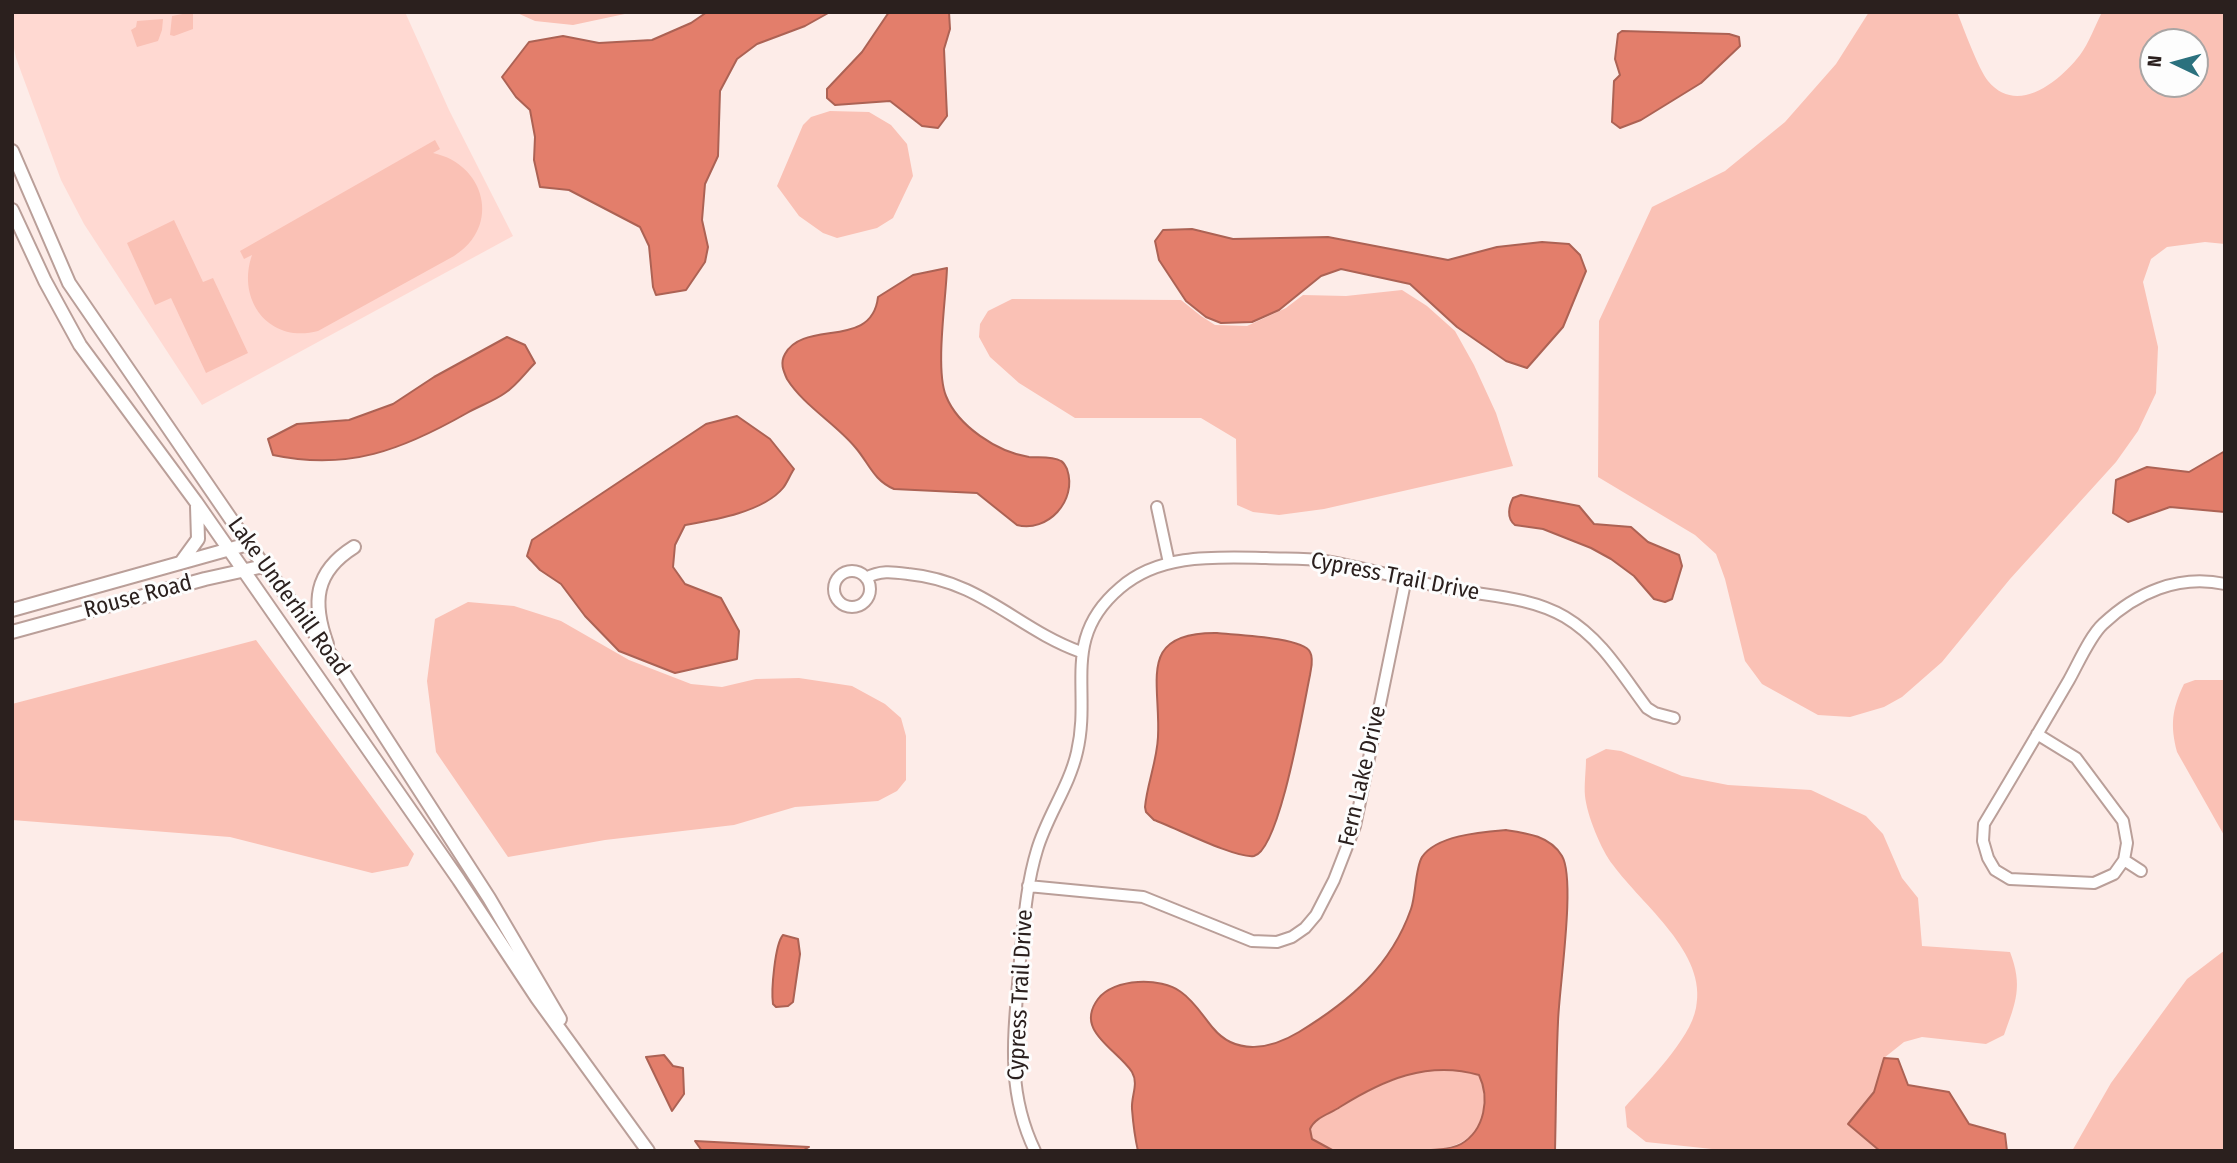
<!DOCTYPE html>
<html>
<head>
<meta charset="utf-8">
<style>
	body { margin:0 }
	#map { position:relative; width:2237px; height:1163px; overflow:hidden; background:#fdece8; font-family:"Fira Sans Condensed",sans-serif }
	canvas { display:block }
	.frame { position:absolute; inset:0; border:14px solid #2b201e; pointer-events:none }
	.north { position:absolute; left:2139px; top:28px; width:70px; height:70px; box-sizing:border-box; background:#fdfdfd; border:2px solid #a9a5a4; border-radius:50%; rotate:275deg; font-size:19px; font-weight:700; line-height:28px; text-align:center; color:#2b201e }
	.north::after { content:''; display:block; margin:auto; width:24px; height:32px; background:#2b717e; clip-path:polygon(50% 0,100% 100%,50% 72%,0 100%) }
</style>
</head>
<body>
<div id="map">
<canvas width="2237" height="1163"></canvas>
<div class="frame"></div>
<div class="north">N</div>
</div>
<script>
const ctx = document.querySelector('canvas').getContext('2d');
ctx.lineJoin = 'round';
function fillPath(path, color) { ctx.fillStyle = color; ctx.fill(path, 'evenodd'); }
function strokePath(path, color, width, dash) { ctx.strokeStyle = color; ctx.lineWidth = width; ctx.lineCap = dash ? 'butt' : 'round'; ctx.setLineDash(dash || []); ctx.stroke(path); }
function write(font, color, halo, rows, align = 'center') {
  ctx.font = font + ' "Fira Sans Condensed",sans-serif'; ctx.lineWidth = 6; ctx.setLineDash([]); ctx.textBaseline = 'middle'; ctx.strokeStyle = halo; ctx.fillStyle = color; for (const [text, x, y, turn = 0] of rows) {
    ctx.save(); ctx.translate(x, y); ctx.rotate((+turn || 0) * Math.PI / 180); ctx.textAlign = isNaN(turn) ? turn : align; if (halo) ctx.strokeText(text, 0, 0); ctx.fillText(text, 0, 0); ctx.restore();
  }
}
fillPath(new Path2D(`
	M12 12H405L449 110 513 236 202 405 84 224 61 180 16 58 12 38Z`), '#ffd9d2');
fillPath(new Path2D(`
	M193 12V29L174 36 170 35 172 16Z
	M515 12H634L573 25 535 21Z
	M1869 12H1957C1964 29 1978 68 1988 81 2017 116 2059 82 2080 55 2089 43 2095 26 2102 12H2225V244L2205 242 2167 247 2151 259 2143 282 2158 347 2156 393 2138 431 2116 462 2010 579 1942 662 1902 697 1884 707 1850 717 1818 715 1762 684 1745 661 1725 579 1716 554 1695 535 1598 477 1599 321 1652 207 1725 171 1785 122 1836 64ZM2153 42H2195V84H2153Z
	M163 19 162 30 158 41 137 47 131 30 136 27 137 21Z
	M830 111 869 112 891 125 907 144 913 176 893 218 877 228 837 238 823 233 799 216 777 186 803 125 811 117Z
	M435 140 440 149 433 153C485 164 502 226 454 256L318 331C270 344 236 301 252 255L244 259 240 251Z
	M174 220 203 282 213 278 248 353 206 373 171 298 155 305 127 243Z
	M1402 290 1427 306 1455 331 1474 365 1496 413 1513 466 1324 509 1279 515 1253 512 1237 505 1236 439 1201 418H1075L1019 383 990 357 979 337 980 324 988 311 1012 299 1181 300 1201 316 1215 325 1247 326 1286 308 1303 295 1346 296Z
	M468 602 514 606 561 621 629 660 691 684 722 687 756 679 799 678 852 686 885 704 901 718 906 736V780L897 791 878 801 795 807 734 825 605 840 508 857 436 752 427 681 435 619Z
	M256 640 414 854 408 866 372 873 230 837 12 820V704Z
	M2195 680H2225V837L2177 752C2170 725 2172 709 2184 684Z
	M1606 749 1621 751 1682 776 1728 785 1811 790 1866 816 1883 834 1902 878 1918 898 1922 946 2010 952C2023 986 2016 1002 2004 1035L1986 1044 1922 1037 1904 1042 1884 1058 1874 1092 1848 1124 1880 1151H1731L1646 1142 1627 1127 1625 1107C1647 1082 1690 1040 1696 1008 1708 953 1642 905 1613 865 1601 850 1587 815 1585 796 1584 784 1586 771 1586 759Z
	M2225 950V1151H2072L2111 1083 2187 979Z
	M1437 1069 1464 1071 1479 1075C1485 1088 1486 1099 1483 1113 1474 1155 1425 1151 1391 1151 1373 1151 1349 1155 1331 1150 1324 1148 1318 1143 1312 1139L1310 1129C1315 1118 1326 1116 1336 1110 1371 1089 1396 1075 1437 1069Z`), '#fac1b5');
const water = new Path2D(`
	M707 12H830L805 26 757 44 737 59 720 91 718 156 705 184 702 220 708 247 705 262 686 290 656 295 653 287 649 246 640 227 569 190 540 187 534 160 535 137 530 110 516 97 502 77 529 42 563 36 599 43 652 40 691 23Z
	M889 12H949L950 29 944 49 947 116 938 128 922 126 890 101 835 105 827 98V89L862 52Z
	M1622 31 1729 34 1739 37 1740 46 1701 83 1641 120 1620 128 1612 122 1614 81 1620 75 1615 59 1618 34Z
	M1192 229 1233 239 1328 237 1448 260 1497 247 1542 242 1569 244 1580 255 1586 271 1563 327 1527 368 1506 361 1457 327 1410 284 1341 269 1321 276 1279 310 1252 322 1221 323 1206 317 1186 301 1159 260 1155 241 1163 230Z
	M947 268C946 299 935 369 946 396 958 426 997 452 1029 457 1038 458 1052 456 1061 461 1063 462 1066 467 1067 469 1078 501 1047 533 1017 525L977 493 894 489C873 480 869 463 855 447 835 423 804 406 787 379 783 370 780 363 785 354 804 319 872 350 878 297L913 275Z
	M507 337 525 345 535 363C526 372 516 386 505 393 494 401 479 406 467 413 402 450 348 471 273 455L268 439 297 424 349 420 393 404 434 377Z
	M737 416 770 439 794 469C790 475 787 483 783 488 763 512 714 520 685 525L675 545 673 567 685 584 721 598 739 631 737 659 675 673 619 651 585 616 561 584 540 570 527 556 532 540 706 424Z
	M2225 451V512L2170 507 2128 522 2113 513 2116 480 2147 467 2189 472Z
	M1521 495 1579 506 1594 524 1631 527 1648 542 1679 555 1682 566 1672 599 1665 602 1654 599 1634 576 1611 559 1591 548 1543 529 1515 525C1506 518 1509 506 1513 498Z
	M1217 633C1234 635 1303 637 1310 652 1314 659 1311 668 1310 675 1304 703 1280 850 1254 856 1236 859 1174 827 1154 820L1146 812 1145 807C1147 784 1157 761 1158 737 1161 682 1136 632 1217 633Z
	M1506 830C1527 833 1550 836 1562 856 1576 880 1559 988 1558 1022 1556 1065 1556 1108 1555 1151H1423C1435 1149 1451 1150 1461 1144 1485 1130 1490 1098 1479 1075 1428 1060 1383 1080 1340 1107 1330 1114 1315 1117 1310 1129L1312 1139 1334 1151H1138C1135 1138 1133 1122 1132 1109 1131 1096 1139 1084 1132 1072 1117 1049 1074 1031 1098 999 1114 978 1161 977 1181 992 1194 1001 1203 1016 1213 1028 1236 1056 1271 1049 1299 1032 1350 1001 1391 966 1411 909 1416 895 1415 869 1422 857 1437 835 1482 832 1506 830Z
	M783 935 798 939 800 954 793 1002 788 1006 776 1007 773 1004C771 990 775 944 783 935Z
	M664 1055 673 1066 683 1068 684 1094 672 1111 646 1057Z
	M1884 1058 1898 1059 1908 1085 1949 1092 1969 1124 2005 1134 2007 1151H1880L1848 1124 1874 1092Z
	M695 1141 809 1147 802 1151H702Z`);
fillPath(water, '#e37e6b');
strokePath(water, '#ac6254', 2);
const minor = new Path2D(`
	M1157 507 1169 563
	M834 589a18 18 0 1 1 36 0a18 18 0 1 1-36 0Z
	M866 578C880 570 893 572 908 574 982 581 1017 629 1081 652
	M2037 734 2076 758 2123 821 2127 843 2124 860 2114 874 2094 883 2010 879 1995 870 1988 858 1983 841 1984 824C2013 776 2041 728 2069 680 2078 664 2090 636 2103 624 2136 593 2178 574 2225 584
	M2124 860 2141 871
	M1028 886 1143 897 1252 941 1277 942 1292 937 1305 928 1316 915 1334 880 1355 826 1406 578
	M1035 1151C1004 1087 1015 1028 1020 960 1024 923 1026 886 1037 850 1047 816 1069 787 1077 752 1092 689 1060 639 1120 588 1160 553 1216 557 1266 558 1285 559 1305 558 1325 561 1365 568 1405 579 1445 588 1485 596 1529 596 1565 617 1602 639 1622 675 1647 708L1655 713 1674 718`);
const tertiary = new Path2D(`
	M12 151 69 283 248 544 342 670 489 898 560 1019
	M12 210 45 281 80 345 196 502 459 880 537 998 648 1151
	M182 561 198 539 197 506
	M12 610 248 544
	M12 632 205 579 264 566
	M327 644C312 603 314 572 354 547`);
strokePath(minor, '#ba9f99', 14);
strokePath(tertiary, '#ba9f99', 16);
strokePath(minor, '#fff', 10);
strokePath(tertiary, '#fff', 12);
write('23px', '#2b201e', '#fdfdfd', [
	["Cypress Trail Drive",1395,577,11],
	["Rouse Road",138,597,-15],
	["Lake Underhill Road",288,597,54],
	["Fern Lake Drive",1363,776,-77],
	["Cypress Trail Drive",1021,995,-87]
]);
</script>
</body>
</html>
